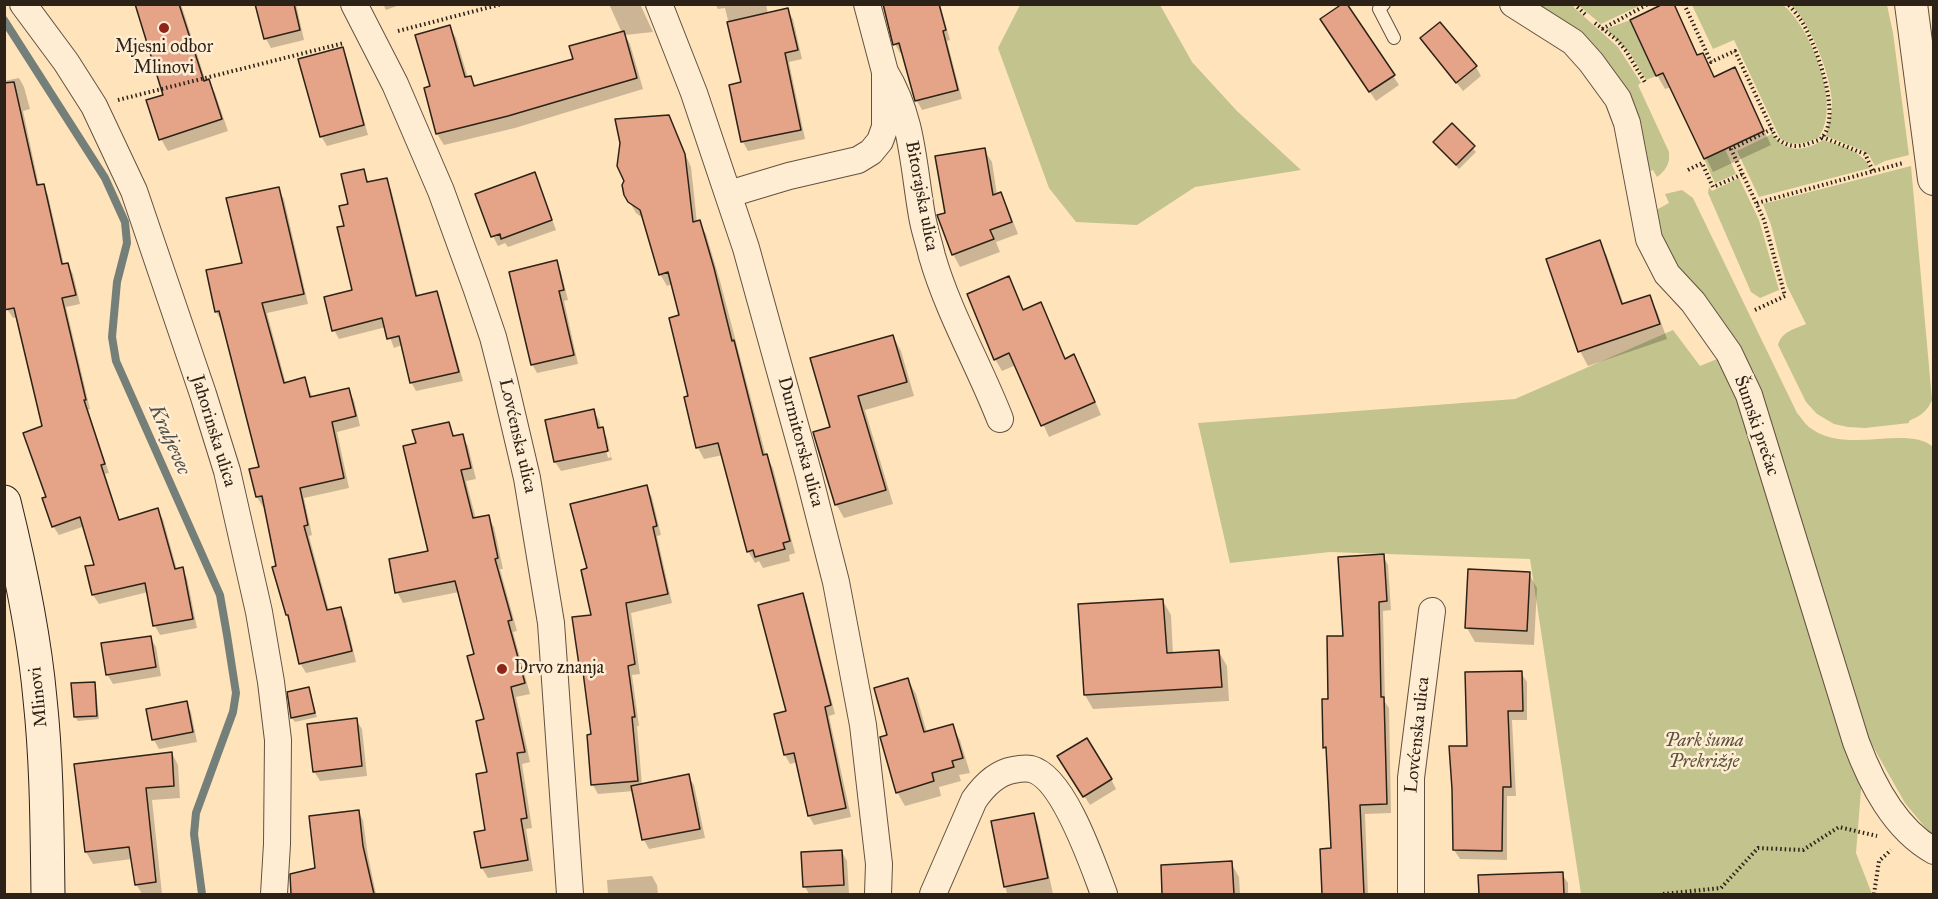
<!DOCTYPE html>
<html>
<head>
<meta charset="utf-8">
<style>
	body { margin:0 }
	#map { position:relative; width:1938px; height:899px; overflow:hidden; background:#ffe3bb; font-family:"IM FELL Great Primer",serif }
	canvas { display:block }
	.frame { position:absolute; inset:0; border:6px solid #2c2217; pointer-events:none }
</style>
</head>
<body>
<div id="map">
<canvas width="1938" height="899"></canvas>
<div class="frame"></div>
</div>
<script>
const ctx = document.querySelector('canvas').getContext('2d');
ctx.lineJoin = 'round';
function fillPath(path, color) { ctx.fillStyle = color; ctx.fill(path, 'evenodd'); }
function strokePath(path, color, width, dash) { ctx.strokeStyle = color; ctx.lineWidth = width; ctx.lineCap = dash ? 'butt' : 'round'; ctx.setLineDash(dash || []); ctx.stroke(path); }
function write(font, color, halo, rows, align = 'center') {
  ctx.font = font + ' "IM FELL Great Primer",serif'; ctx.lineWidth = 5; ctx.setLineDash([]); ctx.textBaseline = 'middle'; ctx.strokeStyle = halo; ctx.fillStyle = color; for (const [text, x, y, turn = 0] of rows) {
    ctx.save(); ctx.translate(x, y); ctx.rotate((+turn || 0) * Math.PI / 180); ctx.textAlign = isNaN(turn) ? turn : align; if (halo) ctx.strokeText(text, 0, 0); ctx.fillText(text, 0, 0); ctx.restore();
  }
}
fillPath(new Path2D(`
	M1020 5H1160L1192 62 1237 111 1301 170 1195 187 1137 225 1076 222 1049 188 998 48Z
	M1529 5H1571L1618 47 1641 83 1638 85 1669 152C1670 164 1666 170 1657 177L1653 170 1643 174 1633 118Z
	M1578 5H1577H1641L1601 24Z
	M1692 5H1783C1810 26 1843 107 1818 138 1805 143 1792 148 1780 138L1734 40 1713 49Z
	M1791 5H1887L1893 33 1909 155 1885 161 1875 166 1869 155 1864 151 1826 136C1828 126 1832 114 1832 103 1831 75 1811 24 1791 5Z
	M1630 20 1656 76 1646 80 1630 53 1606 29Z
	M1772 134C1786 153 1803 152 1823 140 1840 146 1862 150 1870 168L1759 197 1737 151Z
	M1725 149 1736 174 1715 183 1704 159Z
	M1911 166 1932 400C1927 412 1921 415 1909 421V423L1865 428 1848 427 1834 424 1817 414 1806 402 1778 345C1782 331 1795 329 1806 324L1787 286 1771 225 1763 204Z
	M1739 178 1759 220 1779 290 1760 298 1751 292 1708 193 1709 187 1712 191Z
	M1682 190 1693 198 1797 413C1801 417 1804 423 1809 427 1845 456 1907 424 1933 447V837L1905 803 1871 743 1837 651 1754 372 1662 249 1655 213 1658 209 1669 203 1665 194Z
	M1673 330 1700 366 1722 357 1763 460 1862 777 1856 853 1872 894H1581L1530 559 1330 552 1230 563 1198 423 1515 399Z`), '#c3c38e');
fillPath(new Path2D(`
	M136 4H181L206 82 208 81 215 93 228 131 168 151 161 139 165 96Z
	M257 4H296L304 40 271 48 266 39Z
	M383 4H402L386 10Z
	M609 4H640L653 32 625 35 630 44 643 89 515 128 444 145 437 134 432 87 449 26 456 38 468 78 470 77 476 87 575 60 622 33Z
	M715 4H766L768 14 787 10 793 19 802 59 789 62 805 139 748 151 743 142V83L725 8 718 9Z
	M940 4 950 40 947 41 962 99 922 110 917 101 903 52 900 53 895 44 884 5Z
	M1346 4 1399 85 1376 101 1327 29Z
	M1679 16 1698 56 1702 54 1715 79 1734 69 1771 145 1713 172 1671 87 1665 89 1657 75Z
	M1422 39 1476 67 1481 76 1463 91Z
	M342 49 347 58 368 135 327 146 321 136Z
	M19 78 24 87 30 109 23 111 39 186H43L48 195 64 265H68L73 274 80 304 66 307 90 409 88 410 109 473 105 474 120 521 157 510 163 519 177 570 182 569 187 578 197 628 160 635 155 626 148 592 99 604 93 595 96 566 85 526 59 535 53 526 48 498 44 427 18 317 13 318 7 309 4 249V81Z
	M668 116 691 167 697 223 699 222 706 234 720 281 766 456 773 468 795 553 789 555 790 561 763 568 759 561 755 563 748 551 723 455 704 459 698 448 680 316 672 284 667 286 660 274 644 219 636 213 625 194Z
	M1452 125 1476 152 1459 169 1435 142Z
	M984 150 992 162 997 195 1000 194 1007 206 1018 234 996 242 1000 252 960 267 953 254 946 214Z
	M363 171 369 183 386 180 391 189 418 297 436 293 441 302 463 381 416 391 411 382 402 345 394 348 386 327 339 339 334 330 354 291 345 227 350 206Z
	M534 174 539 183 556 230 508 247 505 243 498 246 493 236Z
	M278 189 284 199 308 304 267 313 286 384 304 379 313 398 348 390 354 400 360 426 337 432 349 488 304 498 312 535 309 536 329 611 340 609 346 619 356 662 306 673 300 663 287 615 266 506 263 507 257 497 261 468 222 322 216 312 244 264Z
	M1599 242 1607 256 1624 305 1649 297 1657 311 1667 339 1588 366 1580 351 1548 260Z
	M556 262 561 272 568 300 564 301 578 364 537 373 532 364Z
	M1015 290 1024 311 1047 316 1066 360 1074 356 1081 368 1101 415 1049 437 1016 365 1002 371 995 359Z
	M893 336 901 351 914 396 865 410 893 504 844 518 836 504 832 428Z
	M593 410 599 420 601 429 607 438 612 460 561 471 555 462 547 421ZM603 437H606L611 457 608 458Z
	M448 423 455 437 462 436 468 446 476 479 466 481 476 519 488 517 494 527 503 569H500L517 631 513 632 530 694 516 697 530 762 522 764 532 828 526 829 533 871 488 878 482 868 487 832 489 773 486 720 476 655 459 592 403 603 397 592 430 552 417 444Z
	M646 487 652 497 661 535 657 536 672 603 631 613 640 674 632 675 639 726H637L642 785 688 776 694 785 705 838 649 849 644 840 634 791 598 794 593 785 588 736H593L585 679 581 672 593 616 589 570Z
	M1383 556 1388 565 1391 610 1383 611 1385 702 1389 708 1391 813 1365 814 1368 894H1323L1321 850H1333L1328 753 1325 747 1329 700 1345 637Z
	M1529 574 1537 588 1534 645 1475 642 1467 628Z
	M802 595 807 604 835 714 829 716 851 817 814 825 809 816 797 762 790 764 785 755 776 715 788 713Z
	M1163 601 1171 615 1173 655 1219 652 1227 666 1229 701 1093 709 1085 695 1080 606Z
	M150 637 156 647 161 676 113 684 107 674Z
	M1521 673 1527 682V720H1512L1516 796H1507V860L1460 859 1454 850 1469 747Z
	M908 680 916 694 927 733 952 726 960 740 970 773 959 775 961 781 939 787 941 796 905 806 897 792 889 736Z
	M94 683 96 688 99 719 78 721 75 717Z
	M309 689 317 717 295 722 292 718 289 693Z
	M186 703 191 712 197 742 159 749 154 740Z
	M356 720 362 729 367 776 320 781 314 771Z
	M172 753 178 765 180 798 152 800 162 894H142L136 884 132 859 93 864 86 852 75 765Z
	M1065 766 1111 779 1116 789 1090 805Z
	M358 811 363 820 368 856 376 894H293L291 886 317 869Z
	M1033 814 1038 824 1053 894H1007L992 822Z
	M842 852 847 861 849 894H809L805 887 803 854Z
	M1231 863 1239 877 1240 894H1164L1162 867Z
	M1562 874 1568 883V894H1511V876Z
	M652 876 657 885 658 894H608L607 880Z`), '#0003');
strokePath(new Path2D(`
	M4 20 105 178 125 222 127 243 117 282 112 337 116 361 220 595 227 635 236 693 233 712 196 813 194 834 202 894`), '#737f78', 8);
const building = new Path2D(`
	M135 4H179L204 81 209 79 222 119 159 140 146 100 163 95Z
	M255 4H294L300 30 264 39Z
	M883 4H939L946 30 943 31 958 90 915 101 899 43 893 45Z
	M1342 4H1347L1395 75 1369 92 1320 19Z
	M1663 4H1674L1697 55 1703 53 1714 77 1735 67 1764 131 1704 159 1663 73 1656 76 1630 20Z
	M788 8 798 50 785 53 801 130 741 142 729 85 741 82 727 22Z
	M1440 22 1477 66 1456 83 1420 38Z
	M450 25 465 77 471 76 474 86 573 59 569 46 624 31 637 78 508 116 436 134 424 88 430 86 415 35Z
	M343 47 364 125 320 137 298 59Z
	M14 82 37 185 44 184 62 264 68 263 76 295 62 298 86 400H84L105 464 101 465 119 520 158 508 175 569 183 567 193 619 153 626 145 583 92 595 85 566 94 565 80 517 52 527 42 498 46 497 23 433 42 426 14 308 4 310V83Z
	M669 115 685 154 693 222 700 220 714 268 732 341 734 340 763 455 767 454 790 541 783 543 785 549 755 557 753 550 747 552 718 443 696 448 684 397 688 396 669 318 679 315 668 272 659 275 640 210 628 202 624 195 622 185 624 181 617 166 620 143 615 119Z
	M1452 123 1475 146 1456 165 1433 142Z
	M985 148 993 195 1001 192 1012 222 990 230 994 239 952 255 937 215 945 213 935 156Z
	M364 169 367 182 387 178 416 296 437 291 459 372 410 383 399 336 387 339 382 318 332 331 324 297 352 290 337 227 344 226 339 206 348 204 341 174Z
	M535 172 552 220 501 239 500 234 491 237 475 194Z
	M279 187 304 294 262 303 284 383 305 377 310 397 349 388 356 416 332 422 344 478 300 488 308 525 304 526 327 610 341 607 352 651 299 664 288 615H286L272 567 276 566 262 496 256 497 249 469 259 467 219 311 215 312 206 270 242 263 226 198Z
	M1600 240 1622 304 1650 295 1660 324 1578 352 1546 259Z
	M557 260 564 290 559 291 574 355 531 365 509 272Z
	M1009 276 1023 310 1041 302 1065 359 1074 354 1095 402 1041 426 1009 353 994 360 967 294Z
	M893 335 907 382 858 396 886 490 835 505 813 432 830 427 810 358Z
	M594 409 598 428 603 427 608 451 554 462 545 420Z
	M449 422 453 436 463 434 471 468 461 470 473 518 489 515 498 558 495 559 512 620 508 621 525 683 511 687 525 752 517 753 527 818 521 819 528 860 481 868 474 832 485 830 476 774 487 772 476 721 484 719 467 656 474 654 455 581 395 593 389 559 428 551 403 446 416 443 412 430Z
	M647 485 657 526 653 527 668 594 626 603 635 664 628 666 635 717H632L638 781 591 785 587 735 591 734 583 672H580L572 617 591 615 581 570 587 568 570 504Z
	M1384 554 1387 601 1379 602 1381 697H1384L1387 804 1360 805 1364 894H1322L1320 849 1331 848 1326 747 1323 748 1322 699H1328L1327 636H1343L1338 557Z
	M1468 569 1530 572 1527 631 1465 628Z
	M803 593 831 705 825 707 846 808 808 816 794 753 784 755 774 714 786 711 758 605Z
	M1163 599 1167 653 1219 650 1222 687 1084 695 1078 604Z
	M151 636 156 667 106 675 101 643Z
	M1522 671 1523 711H1508L1511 787H1503L1502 851 1453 850 1452 789 1449 746H1467L1465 672Z
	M908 678 924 732 953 724 963 758 952 761 954 767 932 773 934 781 896 793 880 737 887 735 874 688Z
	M95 682 97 716 74 717 71 683Z
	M309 687 315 713 291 718 287 692Z
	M187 701 193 732 152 740 146 709Z
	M357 718 362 766 313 772 307 724Z
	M1087 738 1112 779 1083 797 1057 756Z
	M172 752 174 786 146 788 156 882 135 885 129 847 85 852 74 764Z
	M689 774 700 829 642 840 631 786Z
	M359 810 363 846 374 894H291L290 874 315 868 309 816Z
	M1034 813 1048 878 1004 887 991 821Z
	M842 850 844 885 803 887 801 852Z
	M1232 861 1234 894H1162L1161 865Z
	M1563 872 1564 894H1479L1478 875Z`);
fillPath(building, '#e5a488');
strokePath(building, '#2c2217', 1.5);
const service = new Path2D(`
	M1384 4 1379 9 1394 38`);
const minor = new Path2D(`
	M23 4 66 62 94 106 134 191 203 394 227 471 259 612 271 682 278 740 277 844 274 894
	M354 4 395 84 441 191 476 287 493 337 504 380 527 478 551 623 570 894
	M659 4 694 93 746 248 808 472 836 582 863 725 879 864 878 894
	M1513 4 1573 42 1591 62 1618 99 1627 123 1649 239 1667 274 1693 302 1729 353 1749 395 1856 742C1871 782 1894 829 1934 851
	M885 72C913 118 913 165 922 216 924 229 929 243 932 256 948 312 979 365 1000 419
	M729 194 789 176 858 160 871 152 880 141 885 127V72L867 4
	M933 894 974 800C983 787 996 773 1013 770 1018 769 1026 768 1031 769 1064 777 1093 865 1104 894
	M1411 894V778L1432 611`);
const tertiary = new Path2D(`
	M1911 4 1934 179`);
const secondary = new Path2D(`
	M4 502C20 567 34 632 40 699 47 764 47 829 48 894`);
strokePath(service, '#615240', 14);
strokePath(minor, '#615240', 28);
strokePath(tertiary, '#615240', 34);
strokePath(secondary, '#2c2217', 35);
strokePath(new Path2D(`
	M1574 4 1587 16
	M1684 4 1711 62 1735 51 1776 138C1788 147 1797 148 1810 143 1813 142 1816 141 1819 140 1846 122 1814 38 1800 19 1797 14 1792 9 1788 4
	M1595 23 1617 40 1626 51 1646 84
	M1602 29 1648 4
	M398 31 502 4
	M118 100 344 43
	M1822 137 1865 154 1873 171
	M1688 170 1702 163 1713 187 1743 174
	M1757 203 1903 163
	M1755 310 1785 296 1764 220 1731 149 1772 129
	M1663 894 1721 888 1758 848 1803 850 1839 827 1877 836
	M1874 894 1879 861 1891 850`), '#2c2217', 4, [1.5, 3]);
strokePath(service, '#ffedd3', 12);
strokePath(minor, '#ffedd3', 26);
strokePath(tertiary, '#ffedd3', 32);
strokePath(secondary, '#ffedd3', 33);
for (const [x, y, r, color] of [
	[164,28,6,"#8f2418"],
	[502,669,6,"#8f2418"]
]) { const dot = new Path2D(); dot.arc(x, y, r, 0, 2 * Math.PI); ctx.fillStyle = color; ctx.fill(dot); strokePath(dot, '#ffedd3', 2); }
write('18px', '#2c2217', '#ffedd3', [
	["Mjesni odbor",164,48],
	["Mlinovi",164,69],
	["Drvo znanja",514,669,"left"]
]);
write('18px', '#2c2217', '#ffedd3', [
	["Bitorajska ulica",921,196,79],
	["Šumski prečac",1756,426,71],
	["Jahorinska ulica",213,431,73],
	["Lovćenska ulica",517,436,77],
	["Durmitorska ulica",800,442,75],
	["Mlinovi",39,697,-96],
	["Lovćenska ulica",1418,735,-84]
]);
write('italic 18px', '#59523b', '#ffedd3', [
	["Park šuma",1704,742],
	["Prekrižje",1704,763]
]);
write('italic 20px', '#505047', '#ffedd3', [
	["Kraljevec",169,440,66]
]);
</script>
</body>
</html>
